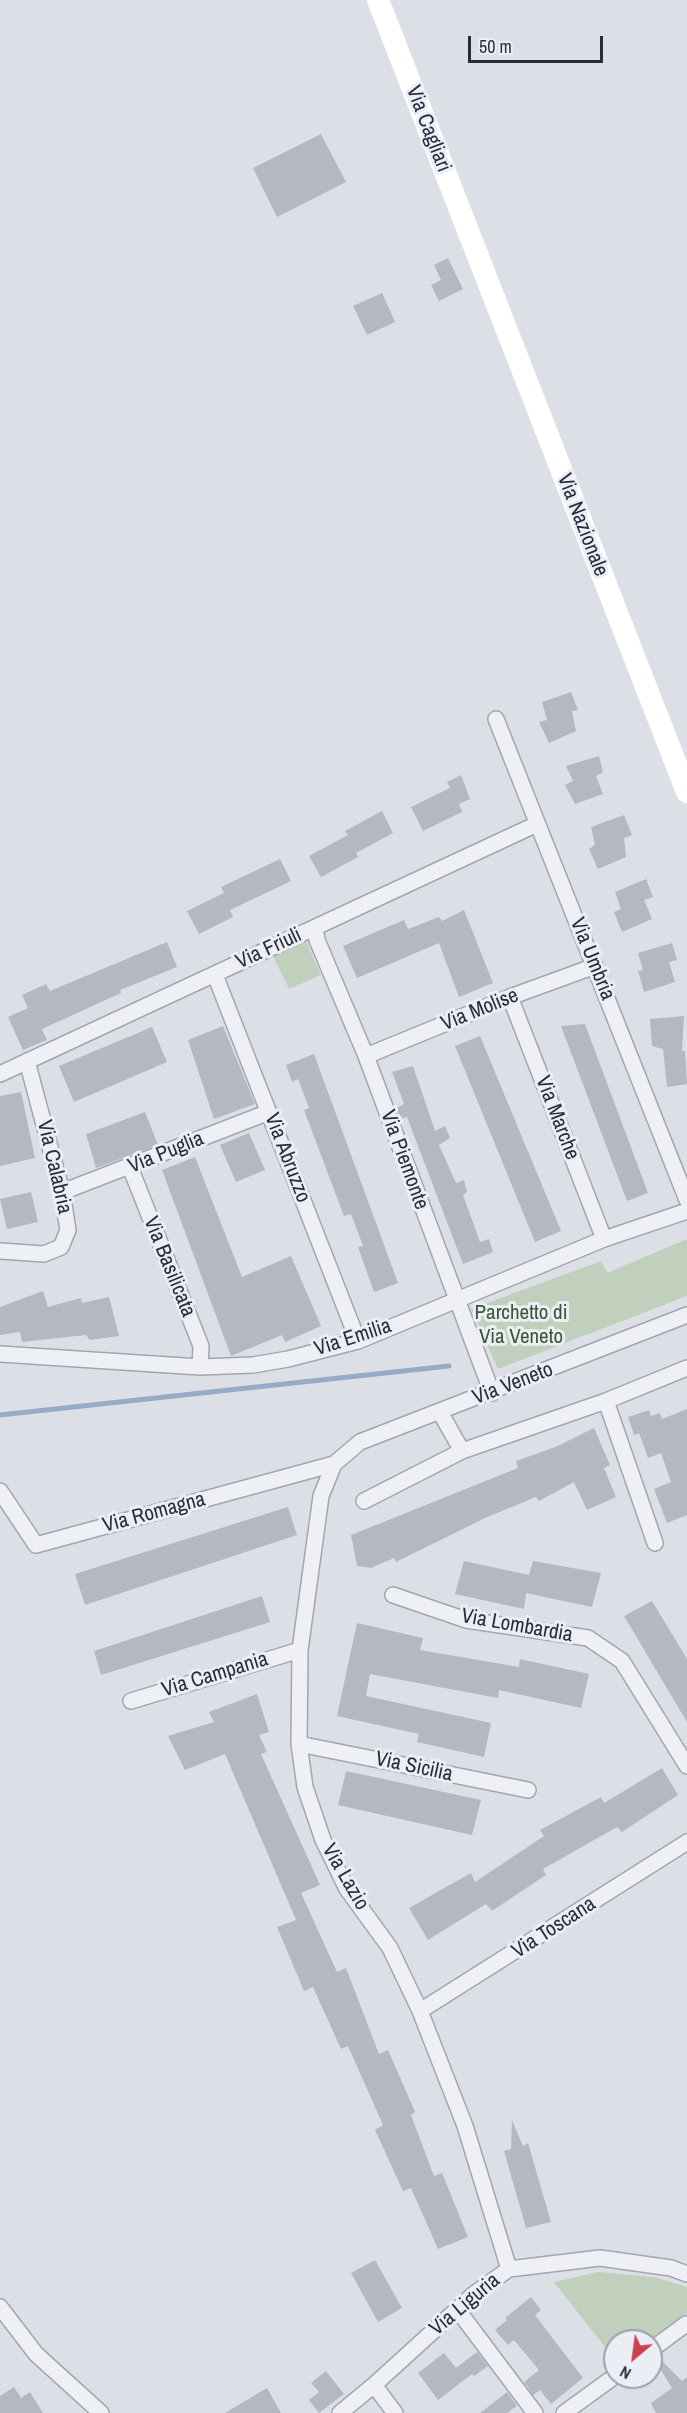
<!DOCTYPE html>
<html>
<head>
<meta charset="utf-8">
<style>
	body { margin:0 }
	#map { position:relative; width:687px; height:2413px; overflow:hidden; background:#dcdfe6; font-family:"Archivo Narrow",sans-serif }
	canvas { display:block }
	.north { position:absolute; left:603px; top:2329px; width:60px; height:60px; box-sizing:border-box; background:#ebeef4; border:2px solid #9ca1aa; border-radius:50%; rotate:209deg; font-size:16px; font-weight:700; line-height:24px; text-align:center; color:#262d3c }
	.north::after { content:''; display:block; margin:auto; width:21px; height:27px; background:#cb414e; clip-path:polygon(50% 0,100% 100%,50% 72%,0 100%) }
	.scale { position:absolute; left:468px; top:36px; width:135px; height:27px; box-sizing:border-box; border:3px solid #262d3c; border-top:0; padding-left:8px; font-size:18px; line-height:21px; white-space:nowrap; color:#262d3c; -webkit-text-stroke:4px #ebeef4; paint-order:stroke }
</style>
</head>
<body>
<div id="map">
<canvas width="687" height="2413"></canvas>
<div class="north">N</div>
<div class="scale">50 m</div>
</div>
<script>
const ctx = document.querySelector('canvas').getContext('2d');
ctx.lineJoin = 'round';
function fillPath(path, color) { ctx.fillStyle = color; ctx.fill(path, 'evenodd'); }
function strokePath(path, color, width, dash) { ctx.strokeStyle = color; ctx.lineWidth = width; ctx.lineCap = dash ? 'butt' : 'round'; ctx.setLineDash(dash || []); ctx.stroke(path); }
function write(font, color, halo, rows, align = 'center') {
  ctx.font = font + ' "Archivo Narrow",sans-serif'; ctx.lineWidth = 6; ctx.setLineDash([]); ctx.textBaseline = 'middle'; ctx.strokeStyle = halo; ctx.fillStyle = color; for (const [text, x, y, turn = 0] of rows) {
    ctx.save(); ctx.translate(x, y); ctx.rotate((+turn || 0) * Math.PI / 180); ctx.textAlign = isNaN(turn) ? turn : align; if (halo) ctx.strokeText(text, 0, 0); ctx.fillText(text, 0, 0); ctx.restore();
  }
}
fillPath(new Path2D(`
	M306 941 321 975 289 989 273 956Z
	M687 1239V1296L498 1369 471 1309 601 1261 607 1273Z
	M598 2272 654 2277 687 2287V2314L651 2341H615V2360L554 2282Z`), '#c1d0bd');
strokePath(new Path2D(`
	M0 1415 449 1366`), '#97abc6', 5);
fillPath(new Path2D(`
	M321 134 346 182 277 217 253 168Z
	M448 258 463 289 439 301 431 285 441 280 434 265Z
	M382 293 395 322 367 335 353 306Z
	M571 692 578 710 572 711 576 731 549 743 539 722 547 720 542 702Z
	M599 756 603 772 596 776 603 794 575 804 565 785 573 781 566 766Z
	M461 775 470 799 459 804 462 812 423 831 411 807 450 788 447 782Z
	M382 811 393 833 356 853 358 857 321 877 309 856 348 835 345 831Z
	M624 815 632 835 624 838 626 857 598 869 589 849 595 845 591 827Z
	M280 859 291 881 230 910 233 917 199 934 187 911 224 893 221 887Z
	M646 879 653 897 644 900 652 919 622 932 614 912 621 909 615 892Z
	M464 910 493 983 459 997 439 943 357 978 343 946 404 920 408 929 439 917 442 921Z
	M167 942 177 967 120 990 121 993 42 1029 47 1040 23 1050 8 1017 28 1008 22 995 46 984 50 991Z
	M672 943 677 960 669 962 675 982 644 992 638 971 643 970 638 953Z
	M684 1016 682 1051H685L687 1084 667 1087 663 1049 652 1046 650 1019Z
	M585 1024 648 1193 627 1201 561 1026Z
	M223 1026 255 1104 214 1119 188 1040Z
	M152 1027 167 1062 74 1102 59 1066Z
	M480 1036 561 1231 535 1242 455 1046Z
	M314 1054 398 1283 374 1292 358 1247 363 1246 351 1214 344 1216 304 1110 309 1108 298 1079 292 1082 286 1065Z
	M413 1066 435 1131 445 1126 450 1138 439 1145 456 1183 464 1180 467 1192 463 1195 480 1242 489 1239 493 1252 463 1264 407 1117 400 1119 396 1108 404 1104 392 1072Z
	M21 1092 35 1158 0 1166V1096Z
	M145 1112 158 1145 96 1168 86 1134Z
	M249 1133 265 1170 236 1182 220 1145Z
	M195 1157 242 1277 291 1256 321 1326 285 1342 282 1335 231 1356 162 1170Z
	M31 1192 38 1222 7 1229 0 1199Z
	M43 1291 48 1307 81 1298 82 1303 109 1297 119 1336 90 1340 86 1335 22 1342 20 1332 0 1335V1307Z
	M687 1409V1515L667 1523 654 1489 671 1482 661 1453 648 1458 639 1433 634 1435 628 1417 649 1410 651 1416 660 1413 662 1419Z
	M594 1428 610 1465 604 1468 616 1497 587 1510 574 1482 539 1501 536 1497 485 1518 396 1562 394 1558 371 1568 357 1566 351 1535 518 1468 516 1461 558 1446Z
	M288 1507 297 1535 85 1605 75 1574Z
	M464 1561 529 1575 533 1561 601 1573 592 1607 526 1593 524 1609 455 1594Z
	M262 1596 270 1622 101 1675 94 1651Z
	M652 1601 687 1659V1722L624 1616Z
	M357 1623 423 1638 420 1650 519 1667 520 1659 589 1674 581 1708 499 1690 498 1698 370 1674 366 1696 491 1723 484 1757 417 1742 419 1734 337 1716Z
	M257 1694 269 1732 259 1735 267 1752 261 1754 320 1885 301 1893 337 1972 346 1968 379 2054 388 2050 415 2112 411 2115 434 2176 442 2173 468 2237 438 2249 411 2188 403 2191 375 2130 383 2125 348 2046 341 2049 313 1987 304 1991 277 1927 296 1920 225 1754 185 1770 168 1736 214 1722 209 1712Z
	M662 1768 678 1795 622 1832 617 1827 543 1869 546 1875 492 1911 486 1904 428 1940 409 1908 471 1873 475 1882 544 1836 540 1830 601 1797 604 1803Z
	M346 1771 481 1800 472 1835 338 1805Z
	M512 2120 523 2146 528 2143 551 2222 526 2228 504 2151 511 2149Z
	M375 2260 402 2308 378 2322 351 2273Z
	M531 2297 541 2310 535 2315 583 2378 551 2404 540 2390 533 2395 524 2382 539 2370 514 2340 508 2345 495 2330 507 2320 505 2318Z
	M477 2352 488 2366 474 2376 472 2374 438 2400 418 2373 444 2353 456 2368Z
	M660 2359 682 2381 687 2377V2413H656L651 2403 672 2388 656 2362Z
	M326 2371 344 2394 319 2413 309 2400 319 2392 311 2383Z
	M14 2387 21 2398 30 2392 43 2413H0V2396Z
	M267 2388 281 2413H225Z
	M507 2392 517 2406 507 2413H480Z`), '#b3b8c3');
const street = new Path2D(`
	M496 719 687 1200
	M315 928 317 940 366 1056 492 1393
	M215 975 358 1341
	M510 997 604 1239
	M366 1056 510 997 595 966
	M0 1074 537 824
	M130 1167 201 1346 200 1367
	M62 1192 269 1112
	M0 1251 44 1254 61 1247 68 1230 62 1192 27 1061
	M0 1354 200 1367 253 1365 288 1359 358 1341 604 1239 687 1211
	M606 1401 655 1543
	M440 1412 462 1451 606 1401 687 1368
	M334 1464 321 1496 300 1650 299 1744 305 1787 323 1840 347 1889 390 1948 420 2011 465 2126 509 2269
	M0 1491 36 1545 334 1464 360 1442 687 1315
	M364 1501 462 1451
	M393 1595 466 1620 588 1638 622 1661 687 1766
	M131 1701 300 1650
	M299 1744 528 1790
	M420 2011 687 1842
	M0 2307 36 2354 101 2413
	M457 2309 535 2413
	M651 2350 686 2324
	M374 2385 395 2413
	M340 2413 374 2385 474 2294 509 2269 600 2258 671 2268 687 2274
	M564 2413 615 2376`);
strokePath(street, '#a2a6b0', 18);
strokePath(street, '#eff0f5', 15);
strokePath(new Path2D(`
	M378 0 687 792`), '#fff', 22);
write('21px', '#262d3c', '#ebeef4', [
	["Via Cagliari",428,129,69],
	["Via Nazionale",582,525,69],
	["Via Friuli",269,949,-25],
	["Via Umbria",592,959,68],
	["Via Molise",480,1010,-22],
	["Via Marche",557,1118,69],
	["Via Puglia",166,1153,-22],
	["Via Abruzzo",287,1158,69],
	["Via Piemonte",404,1160,70],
	["Via Calabria",54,1167,77],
	["Via Basilicata",169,1267,68],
	["Via Emilia",353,1338,-18],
	["Via Veneto",513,1384,-21],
	["Via Romagna",154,1513,-15],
	["Via Lombardia",517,1626,10],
	["Via Campania",215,1675,-17],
	["Via Sicilia",414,1767,12],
	["Via Lazio",345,1877,60],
	["Via Toscana",554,1928,-33],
	["Via Liguria",465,2305,-40]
]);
write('21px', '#385734', '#ebeef4', [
	["Parchetto di",521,1313],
	["Via Veneto",521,1337]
]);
</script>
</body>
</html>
